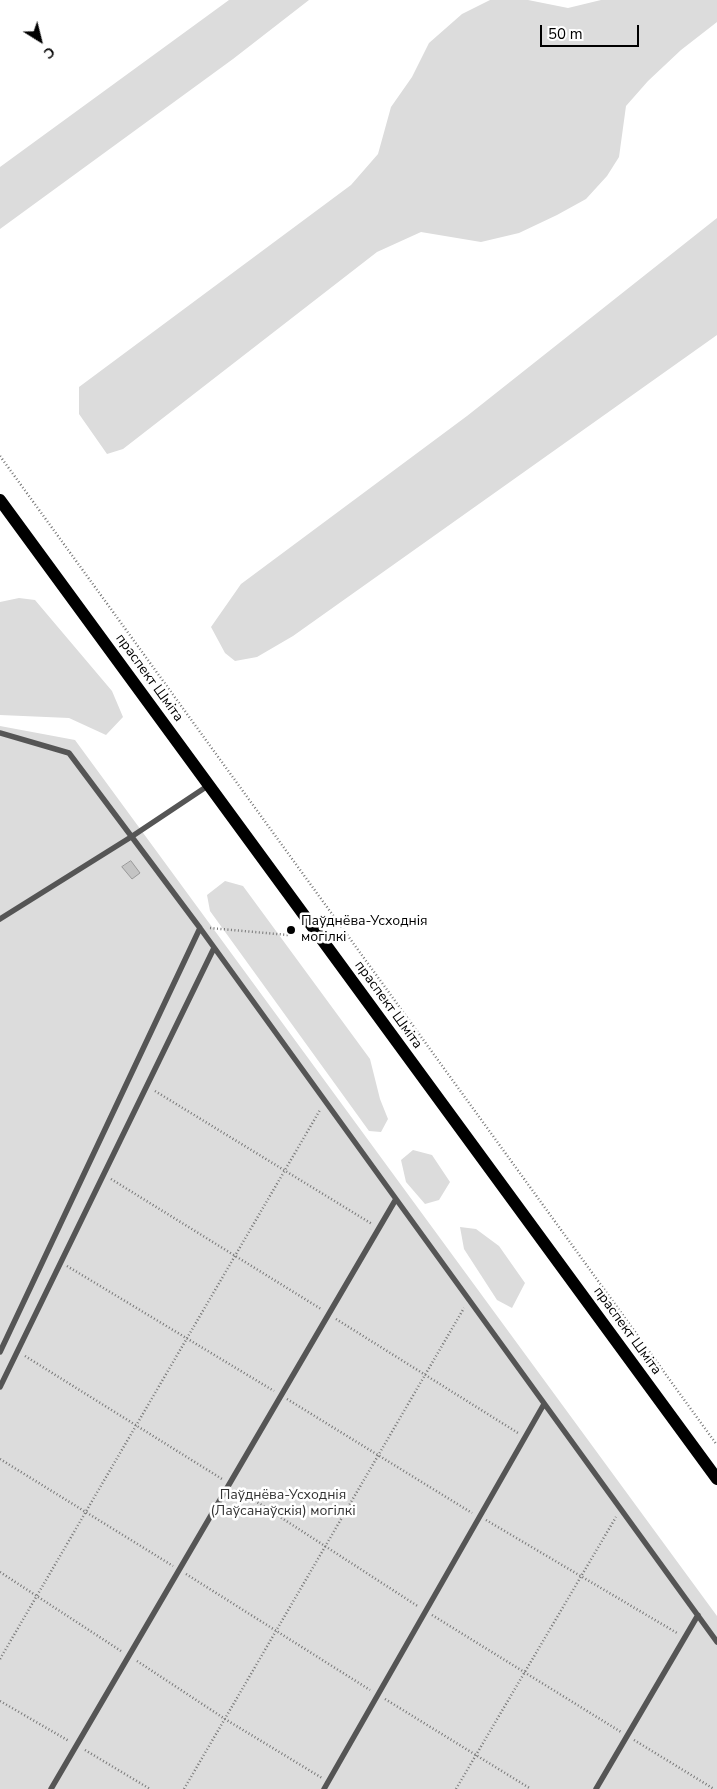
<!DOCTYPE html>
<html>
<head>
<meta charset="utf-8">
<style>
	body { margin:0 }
	#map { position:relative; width:717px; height:1789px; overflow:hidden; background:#fff; font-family:"Nunito Sans",sans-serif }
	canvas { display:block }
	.north { position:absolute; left:15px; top:15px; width:50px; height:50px; -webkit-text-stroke:4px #fff; paint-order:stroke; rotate:144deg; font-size:14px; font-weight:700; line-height:20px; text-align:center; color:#000 }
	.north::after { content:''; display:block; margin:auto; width:18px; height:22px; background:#000; clip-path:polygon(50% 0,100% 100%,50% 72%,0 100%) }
	.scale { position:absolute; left:540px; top:25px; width:99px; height:22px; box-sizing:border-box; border:2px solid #000; border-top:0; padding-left:6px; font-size:15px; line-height:18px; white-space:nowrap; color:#000; -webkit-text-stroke:4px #fff; paint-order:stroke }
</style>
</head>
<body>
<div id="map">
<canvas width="717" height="1789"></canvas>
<div class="north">С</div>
<div class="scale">50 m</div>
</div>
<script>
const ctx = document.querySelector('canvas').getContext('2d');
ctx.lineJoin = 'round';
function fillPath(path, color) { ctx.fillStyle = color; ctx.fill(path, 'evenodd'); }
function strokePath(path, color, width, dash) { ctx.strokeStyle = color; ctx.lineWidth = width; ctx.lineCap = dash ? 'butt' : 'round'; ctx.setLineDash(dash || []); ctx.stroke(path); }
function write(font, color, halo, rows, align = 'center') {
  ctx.font = font + ' "Nunito Sans",sans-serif'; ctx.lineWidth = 5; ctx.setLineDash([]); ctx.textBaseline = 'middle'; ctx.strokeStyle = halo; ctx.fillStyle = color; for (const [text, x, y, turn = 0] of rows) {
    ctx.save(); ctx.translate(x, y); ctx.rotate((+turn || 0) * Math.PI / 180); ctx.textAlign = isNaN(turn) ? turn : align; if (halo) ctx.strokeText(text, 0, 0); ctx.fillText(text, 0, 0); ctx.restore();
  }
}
fillPath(new Path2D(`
	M229 0H309L233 59 0 229V167Z
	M490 0H528L568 8 601 0H717V22L681 50 648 81 626 106 619 157 607 176 586 199 557 215 519 233 481 242 421 232 377 252 123 449 107 454 79 414V387L351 185 378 154 391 107 412 77 429 43 462 14Z
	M717 218V335L293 636 257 657 235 661 225 653 211 627 241 584 467 416Z
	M19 598 35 600 112 691 123 717 106 735 69 718 0 715V602Z
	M0 726 75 740 717 1616V1789H0Z
	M225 881 243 886 370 1059 380 1099 388 1119 381 1132 369 1131 210 911 207 895Z
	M413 1150 432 1155 450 1182 439 1200 425 1204 406 1182 401 1160Z
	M460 1227 476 1229 499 1246 525 1283 512 1308 497 1300 464 1249Z`), '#dcdcdc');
const building = new Path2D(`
	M131 861 140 873 132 879 122 867Z`);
fillPath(building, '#c4c4c4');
strokePath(building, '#999', 1);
strokePath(new Path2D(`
	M0 456 717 1445
	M210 928 288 935
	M155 1091 372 1224
	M111 1179 321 1309
	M67 1266 274 1391
	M336 1319 518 1433
	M25 1356 222 1479
	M287 1399 472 1513
	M0 1459 173 1566
	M237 1489 419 1607
	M486 1520 677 1633
	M0 1572 121 1651
	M186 1574 370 1690
	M432 1615 621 1732
	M0 1659 320 1110
	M137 1661 225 1719 322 1778
	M385 1699 531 1789
	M0 1701 69 1741
	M634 1740 714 1789
	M85 1750 150 1789
	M184 1789 464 1308
	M456 1789 616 1517`), '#777', 2.5, [1, 2.5]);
strokePath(new Path2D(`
	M0 733 69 753 200 928 0 1352
	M0 919 131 837 209 785
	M396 1199 717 1642
	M0 1387 214 948
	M51 1789 396 1199 200 928
	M324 1789 544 1404
	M596 1789 698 1615`), '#555', 5.5);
strokePath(new Path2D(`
	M0 500 717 1479`), '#000', 12);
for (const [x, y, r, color] of [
	[291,930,5,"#000"]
]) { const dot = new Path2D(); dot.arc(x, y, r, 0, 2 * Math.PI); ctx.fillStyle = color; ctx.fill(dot); strokePath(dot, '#fff', 2); }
write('14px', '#000', '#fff', [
	["праспект Шміта",149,678,54],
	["праспект Шміта",388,1005,54],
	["праспект Шміта",627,1331,54]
]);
write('14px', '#000', '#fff', [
	["Паўднёва-Усходнія",301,922],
	["могілкі",301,938]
], 'left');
write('14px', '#333', '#fff', [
	["Паўднёва-Усходнія",283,1496],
	["(Лаўсанаўскія) могілкі",283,1512]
]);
</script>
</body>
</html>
